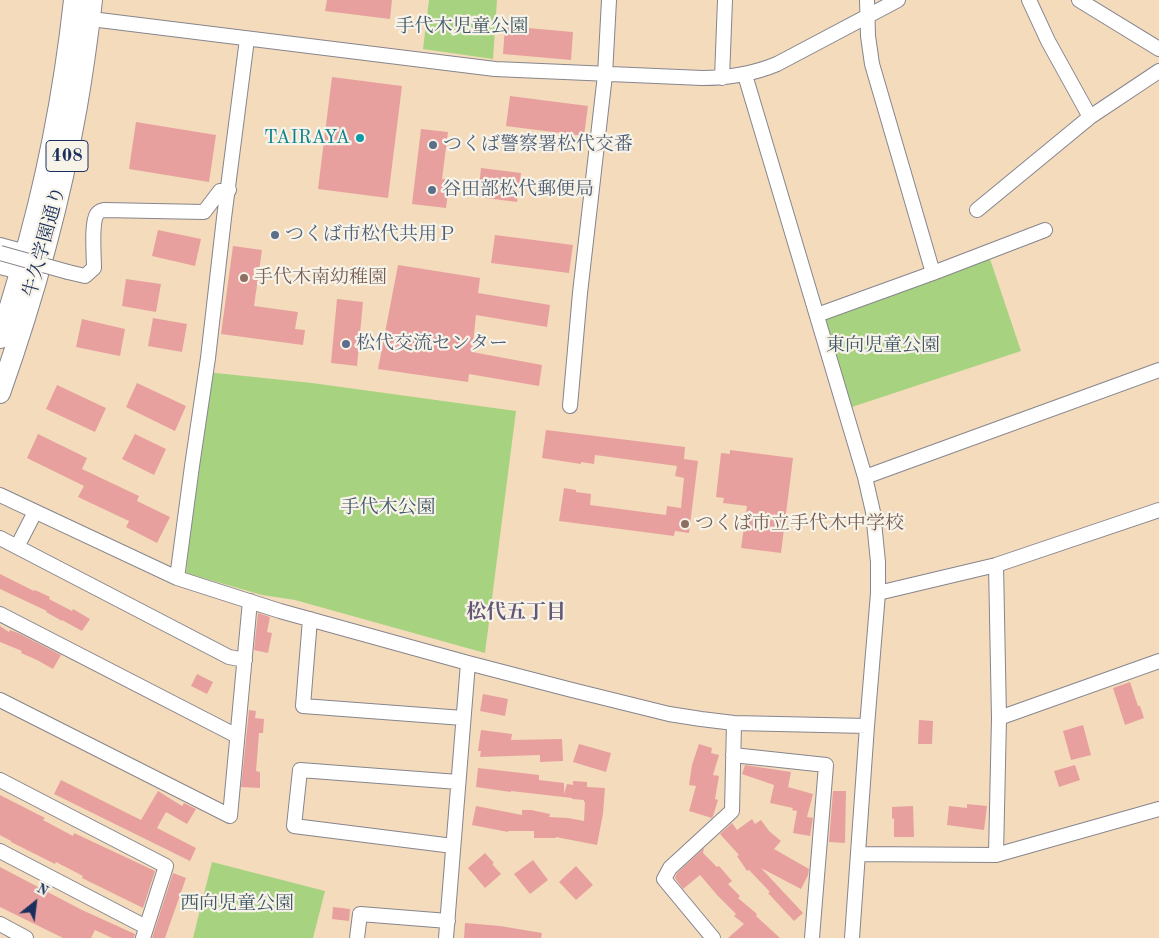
<!DOCTYPE html>
<html>
<head>
<meta charset="utf-8">
<style>
	body { margin:0 }
	#map { position:relative; width:1159px; height:938px; overflow:hidden; background:#f3dbbc; font-family:"Old Standard TT",serif }
	canvas { display:block }
	.north { position:absolute; left:10px; top:878px; width:50px; height:50px; -webkit-text-stroke:4px #f7f3e8; paint-order:stroke; rotate:29deg; font-size:14px; font-weight:700; line-height:20px; text-align:center; color:#1b2f5e }
	.north::after { content:''; display:block; margin:auto; width:18px; height:22px; background:#1b2f5e; clip-path:polygon(50% 0,100% 100%,50% 72%,0 100%) }
</style>
</head>
<body>
<div id="map">
<canvas width="1159" height="938"></canvas>
<div class="north">N</div>
</div>
<script>
const ctx = document.querySelector('canvas').getContext('2d');
ctx.lineJoin = 'round';
function fillPath(path, color) { ctx.fillStyle = color; ctx.fill(path, 'evenodd'); }
function strokePath(path, color, width, dash) { ctx.strokeStyle = color; ctx.lineWidth = width; ctx.lineCap = dash ? 'butt' : 'round'; ctx.setLineDash(dash || []); ctx.stroke(path); }
function write(font, color, halo, rows, align = 'center') {
  ctx.font = font + ' "Old Standard TT","Noto Serif JP",serif'; ctx.lineWidth = 4.5; ctx.setLineDash([]); ctx.textBaseline = 'middle'; ctx.strokeStyle = halo; ctx.fillStyle = color; for (const [text, x, y, turn = 0] of rows) {
    ctx.save(); ctx.translate(x, y); ctx.rotate((+turn || 0) * Math.PI / 180); ctx.textAlign = isNaN(turn) ? turn : align; if (halo) ctx.strokeText(text, 0, 0); ctx.fillText(text, 0, 0); ctx.restore();
  }
}
fillPath(new Path2D(`
	M429 0H497L493 59 423 49Z
	M990 259 1021 351 852 407 821 315Z
	M206 372 312 383 516 411 485 653 295 600 262 595 186 573Z
	M212 862 325 891 313 938H193Z`), '#a7d380');
fillPath(new Path2D(`
	M327 0H392L390 19 325 11Z
	M505 26 573 32 571 60 503 54Z
	M332 77 402 86 388 198 318 189Z
	M510 96 588 106 584 136 506 126Z
	M136 122 216 135 209 182 129 169Z
	M421 129 448 132 442 179 450 180 446 208 412 204Z
	M481 168 521 173 517 202 478 197Z
	M158 230 201 239 195 266 152 256Z
	M495 235 573 245 569 273 491 263Z
	M233 246 262 250 254 306 298 312 295 329 305 330 303 345 221 334Z
	M398 265 480 278 478 293 550 305 547 327 476 315 472 352 542 365 539 386 469 374 468 382 378 369Z
	M126 279 161 284 156 312 122 306Z
	M337 299 363 302 357 366 331 363Z
	M153 318 187 324 182 352 148 346Z
	M82 319 125 329 120 356 76 347Z
	M137 383 186 406 175 431 126 407Z
	M57 385 106 408 95 432 46 409Z
	M546 430 685 447 684 459 698 461 689 533 675 531 674 536 559 521 564 488 576 490V492L591 494 590 505 666 515 667 506 681 508 684 478 675 476 677 466 595 455 594 464 581 462V464L542 458Z
	M38 434 87 458 82 469 139 496 137 501 170 517 157 543 126 527 129 521 78 497 84 486 27 458Z
	M135 434 166 449 154 475 122 459Z
	M730 450 793 458 781 553 741 548 747 506 723 503 724 498 716 497 721 453 730 454Z
	M0 574 34 591 35 590 50 597 49 599 72 611 73 609 90 619 82 631 62 620V621L46 612 47 611 0 589Z
	M258 613 270 617 267 632 272 633 268 653 254 650Z
	M0 626 9 632 10 630 18 633 61 655 53 669 37 660 21 653 22 651 0 642Z
	M197 674 213 682 207 694 191 686Z
	M1130 682 1138 706H1140L1144 718 1125 725 1113 688Z
	M483 694 508 699 505 716 480 711Z
	M249 710 256 711 255 718 264 719 263 733H259L256 771 260 772V788L241 787Z
	M919 720 933 721 932 744H918Z
	M1083 725 1091 755 1071 760 1063 731Z
	M481 730 512 734 511 740 562 739 563 761 540 762V755L480 757 481 751H478Z
	M579 744 611 753 606 772 573 762Z
	M699 744 712 748 711 753 719 755 713 775 719 776 715 799 718 800 713 816 712 818 689 811 696 786 689 785 692 765Z
	M745 765 791 772 788 787 813 794 807 817 813 818 810 836 793 833 797 811 792 810 793 808 770 803 774 785 742 774Z
	M1075 765 1080 780 1059 787 1054 771Z
	M478 768 539 775V780L564 783V794L567 784 573 785V781L587 782V787L605 788 603 814 597 845 556 837V838H534V831H508V832L472 825 476 806 522 815V810H531L550 814 549 817 568 818 584 821 585 802H584V800L572 799V798L511 791V792L476 787Z
	M61 780 141 820 158 791 182 806 184 803 196 809 187 824 166 812 157 828 196 848 190 861 54 794Z
	M833 791H846L845 843 829 842Z
	M0 795 45 818 43 820 73 836 74 833 155 871 143 908 82 878 83 876 56 862 55 864 11 842V841L0 835Z
	M967 804 987 806 984 830 947 825 949 806 967 808Z
	M913 806 914 837H894V818L892 819V807Z
	M752 819 755 824 761 820 769 831 781 841 774 849 809 869 808 875 801 889 761 868 803 913 794 921 768 893 770 892 749 870 747 871 737 856 739 855 720 834 732 823 737 830Z
	M704 848 703 853 717 867 719 866 732 881 728 884 740 896 738 898 757 914 756 916 780 938H728L744 924 734 916 736 914 718 896 700 875 683 889 675 878 677 873Z
	M485 853 494 863 492 864 501 874 485 888 468 868Z
	M533 860 548 880 530 894 514 874Z
	M576 866 593 885 576 900 559 882Z
	M0 867 82 910 135 934 134 938H112L95 930 91 938H63L0 907Z
	M173 873 186 878 165 938H152Z
	M333 907 350 909 349 921 332 919Z
	M465 923 500 926 542 933 541 938H464Z`), '#e8a09f');
const minor = new Path2D(`
	M1029 0 1048 41 1090 117 1159 71
	M1079 0 1159 49
	M83 18 495 69 702 78C729 78 753 74 777 64L898 0
	M745 75 865 477 873 512 878 562V593L867 726 852 938
	M722 78 725 0
	M977 210 1090 117
	M0 245 26 252
	M0 267 20 272
	M68 272 85 276 94 268C94 256 91 223 97 214 99 211 100 211 104 210L204 212 220 191 229 190
	M933 273 1045 230
	M817 315 933 273 872 64 868 36 867 0
	M570 406 580 293 605 75 609 0
	M865 477 1159 370
	M0 495 177 578 280 611 468 663 572 690 669 714 701 719 734 723 867 726
	M0 538 229 657 245 660
	M17 547 35 512
	M996 565 999 718 996 855
	M177 578 192 466 208 358 224 218 247 39
	M878 593 996 565 1159 510
	M0 614 237 736
	M310 619 303 706 463 718
	M0 700 230 816 250 601
	M999 718 1159 661
	M733 755 826 765 812 938
	M0 780 166 866 143 938
	M453 846 294 826 300 770 458 782
	M0 851 146 927
	M858 854 996 855 1159 809
	M0 924 26 938
	M357 938 360 914 448 921
	M446 938 468 663
	M713 938 664 879 670 868 732 811 734 723`);
const highway = new Path2D(`
	M0 338C7 316 14 294 20 272 46 184 64 92 74 0
	M0 393C33 300 60 203 77 106 83 71 88 35 92 0`);
strokePath(minor, '#87858d', 16);
strokePath(highway, '#87858d', 22);
strokePath(minor, '#fff', 14);
strokePath(highway, '#fff', 20);
const minorBridge = new Path2D(`
	M0 253 68 272`);
strokePath(minorBridge, '#87858d', 16, []);
strokePath(minorBridge, '#fff', 14);
for (const [x, y, r, color] of [
	[360,138,5,"#0f9aa8"],
	[433,145,5,"#5c6f8a"],
	[432,190,5,"#5c6f8a"],
	[275,235,5,"#5c6f8a"],
	[244,278,5,"#8d6e63"],
	[346,344,5,"#5c6f8a"],
	[685,524,5,"#8d6e63"]
]) { const dot = new Path2D(); dot.arc(x, y, r, 0, 2 * Math.PI); ctx.fillStyle = color; ctx.fill(dot); strokePath(dot, '#f7f3e8', 2); }
for (const [x, y, w] of [
	[67,156,42]
]) { const box = new Path2D(); box.roundRect(x - w / 2, y - 15.5, w, 31, 4); ctx.fillStyle = '#f7f3e8'; ctx.fill(box); strokePath(box, '#1b2f5e', 1); }
write('bold 18px', '#1b2f5e', null, [
	["408",67,156]
]);
write('19px', '#3e5866', '#f7f3e8', [
	["手代木児童公園",462,27],
	["東向児童公園",883,346],
	["手代木公園",388,508],
	["西向児童公園",237,904]
]);
write('19px', '#0d838f', '#f7f3e8', [
	["TAIRAYA",350,138]
], 'right');
write('19px', '#4e5e75', '#f7f3e8', [
	["つくば警察署松代交番",443,145],
	["谷田部松代郵便局",442,190],
	["つくば市松代共用Ｐ",285,235],
	["松代交流センター",356,344]
], 'left');
write('19px', '#1b2f5e', '#f7f3e8', [
	["牛久学園通り",45,242,-75]
]);
write('19px', '#785e54', '#f7f3e8', [
	["手代木南幼稚園",254,278],
	["つくば市立手代木中学校",695,524]
], 'left');
write('bold 20px', '#635775', '#f7f3e8', [
	["松代五丁目",516,613]
]);
</script>
</body>
</html>
